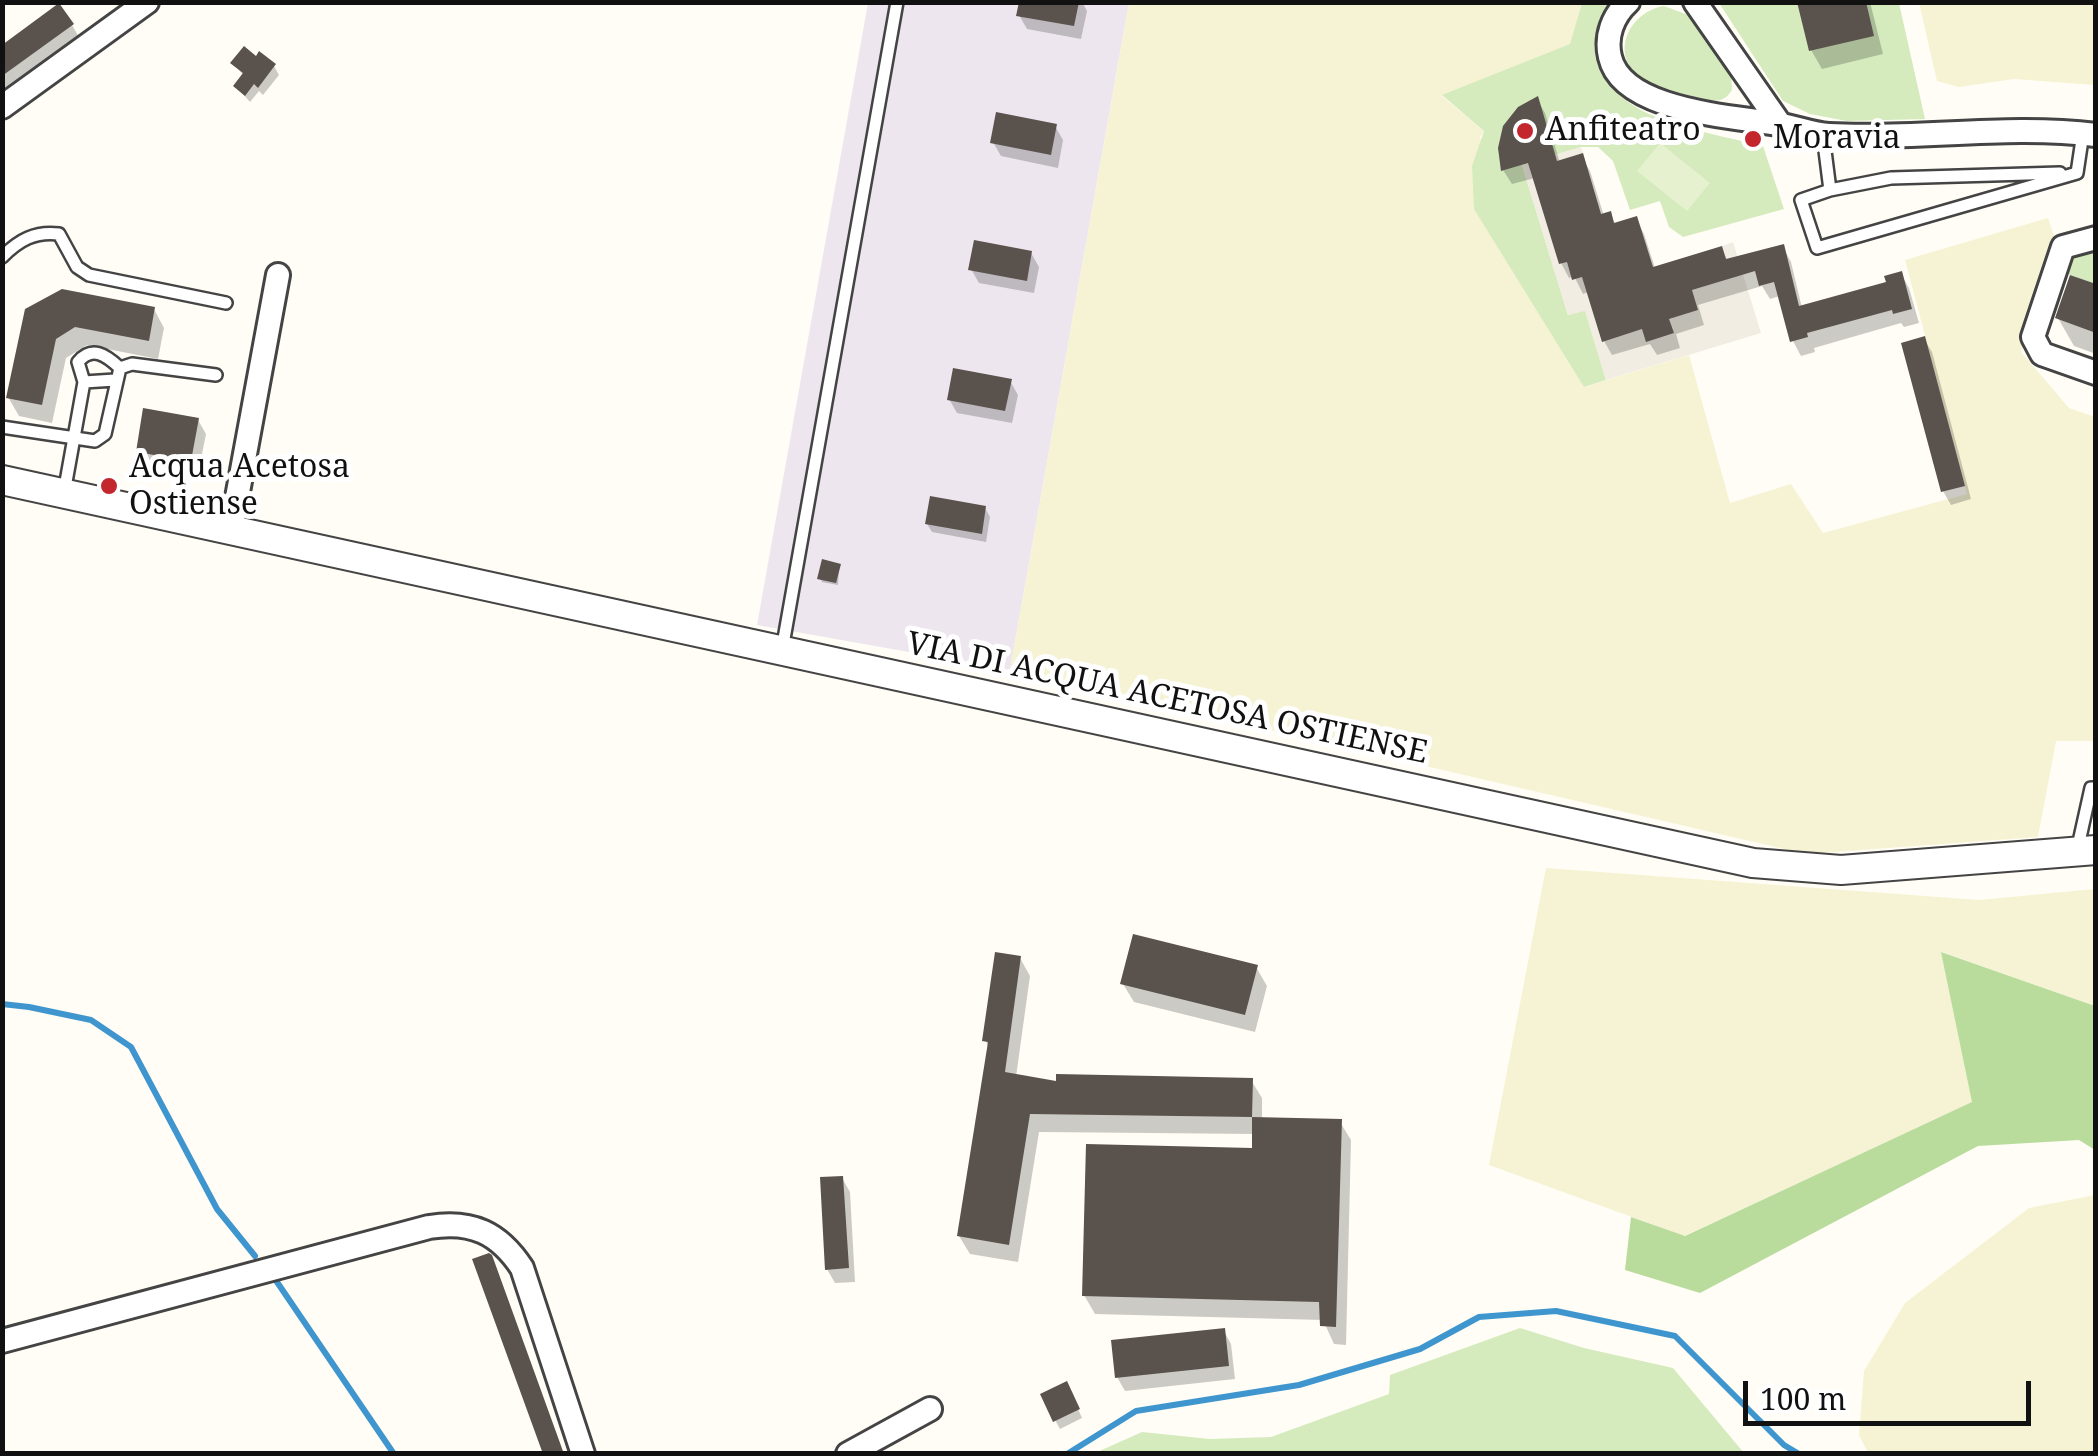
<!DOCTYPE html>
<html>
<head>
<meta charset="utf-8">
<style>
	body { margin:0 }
	#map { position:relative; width:2098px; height:1456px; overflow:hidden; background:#fffdf5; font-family:"Noto Serif",serif }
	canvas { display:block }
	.frame { position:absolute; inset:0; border:5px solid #111; pointer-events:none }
	.scale { position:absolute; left:1743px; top:1381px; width:288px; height:45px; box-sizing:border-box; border:5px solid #111; border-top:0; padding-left:12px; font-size:30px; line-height:35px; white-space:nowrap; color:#111; -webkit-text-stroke:8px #fff; paint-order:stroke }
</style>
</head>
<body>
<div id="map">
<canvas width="2098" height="1456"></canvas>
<div class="frame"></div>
<div class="scale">100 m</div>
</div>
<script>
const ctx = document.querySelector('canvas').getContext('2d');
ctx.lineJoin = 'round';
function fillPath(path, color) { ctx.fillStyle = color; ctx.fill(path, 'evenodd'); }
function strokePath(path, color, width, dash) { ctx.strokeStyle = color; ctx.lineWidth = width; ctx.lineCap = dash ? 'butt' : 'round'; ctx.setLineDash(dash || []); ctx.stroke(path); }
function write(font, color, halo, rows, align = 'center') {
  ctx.font = font + ' "Noto Serif",serif'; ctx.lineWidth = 10; ctx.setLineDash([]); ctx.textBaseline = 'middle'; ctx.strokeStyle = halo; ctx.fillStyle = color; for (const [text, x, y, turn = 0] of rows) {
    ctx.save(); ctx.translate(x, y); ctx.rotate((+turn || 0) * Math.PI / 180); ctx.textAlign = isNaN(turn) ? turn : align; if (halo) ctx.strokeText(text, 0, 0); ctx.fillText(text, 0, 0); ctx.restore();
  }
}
fillPath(new Path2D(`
	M868 3H1129L1010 670 757 625Z`), '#eee6ef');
fillPath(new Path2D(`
	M1129 3H1582L1571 44 1442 96 1484 131 1480 138 1584 387 1689 355 1730 503 1791 484 1823 533 1967 494 1905 260 2048 218 2057 245 2021 352 2069 408 2095 417 2096 741H2056L2038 837 1806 854 1010 670Z
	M1919 3H2095V85L2014 79 1959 87 1937 81Z
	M1546 868 1979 900 2095 889V1006L1942 952 1973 1102 1684 1236 1489 1165Z
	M2095 1195V1453H1868L1859 1435 1864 1371 1905 1303 2029 1208Z`), '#f6f3d4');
fillPath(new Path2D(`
	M1582 3H1612L1607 10C1607 30 1603 54 1607 73 1616 121 1723 135 1763 146L1784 209 1683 237 1669 227 1660 201 1630 210 1613 161 1598 147H1581L1522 165 1568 315 1585 310 1606 380 1584 387 1474 209 1472 166 1484 131 1442 95 1570 44Z
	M1719 3H1899L1925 119 1847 121 1810 114 1783 101Z
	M1664 6 1691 16 1731 74 1732 90C1728 95 1727 98 1720 100 1708 104 1648 84 1638 76 1609 50 1632 11 1664 6Z
	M2095 245V284L2065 273 2072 251Z
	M1520 1328 1584 1348 1673 1368 1744 1453H1095L1142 1432 1210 1439 1271 1437 1389 1394 1390 1375Z`), '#d5ebbd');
fillPath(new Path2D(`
	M1941 952 2095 1006V1150L2079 1140 1978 1146 1700 1293 1625 1270 1631 1217 1685 1236 1972 1102Z`), '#b9dc9c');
fillPath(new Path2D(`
	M1660 143 1710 183 1687 211 1637 171Z`), '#e6f2cf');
fillPath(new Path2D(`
	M1581 147 1583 153 1530 170 1559 263 1567 262 1572 280 1618 266 1602 341 1642 329 1673 333 1669 319 1698 310 1692 290 1732 278 1722 246 1733 242 1761 333 1606 380 1585 311 1568 315 1522 165Z`), '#f1ede2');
fillPath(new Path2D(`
	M1021 2H1082L1087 11 1081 39 1027 29 1019 15Z
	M1799 2H1870L1883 54 1822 69 1811 50Z
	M72 25 83 44 2 103V48Z
	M233 63 274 66 279 75 263 95 259 91 250 102 236 86 244 76Z
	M1537 99 1545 113 1560 163 1581 156 1590 171 1604 216 1610 214 1616 225 1636 219 1644 234 1655 268 1721 249 1728 261 1783 247 1791 262 1802 308 1889 284 1901 274 1909 288 1919 323 1904 327 1901 323 1814 348 1815 352 1801 356 1793 341 1780 296 1770 299 1762 286 1698 305 1704 325 1676 334 1680 348 1657 355 1650 344 1612 355 1604 341 1589 292 1583 294 1574 276 1569 278 1561 263 1535 178 1512 184 1503 170Z
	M1055 126 1063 140 1058 168 1001 156 993 142Z
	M1031 253 1039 267 1034 293 979 283 971 269Z
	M2096 287V354L2074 346 2058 318Z
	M154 309 164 328 158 359 87 345 66 358 52 423 19 416 8 397 27 310Z
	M1924 339 1932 352 1971 499 1951 505 1943 491Z
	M1010 381 1018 395 1012 423 957 413 949 399Z
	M198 420 206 434 198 474 146 465 138 451Z
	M985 508 990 517 986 542 932 532 927 524Z
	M839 566 838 585 822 582 820 578Z
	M1020 958 1030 976 1016 1077 1058 1084 1251 1080 1262 1098V1119L1340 1122 1351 1140 1346 1345 1334 1344 1323 1320 1095 1314 1084 1295 1254 1151 1255 1134 1039 1132 1018 1262 970 1254 959 1236 990 1049 985 1040Z
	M1256 967 1267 986 1255 1032 1134 1002 1123 984Z
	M842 1178 850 1192 855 1282 835 1283 827 1269Z
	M1224 1331 1231 1344 1235 1379 1125 1391 1117 1377Z
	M1071 1393 1082 1418 1060 1429 1055 1420Z`), '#0003');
strokePath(new Path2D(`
	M2 1004 29 1007 91 1020 131 1047 217 1209 255 1256
	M277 1282 394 1454
	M1067 1454 1136 1411 1299 1385 1420 1349 1479 1317 1556 1311 1675 1336 1784 1445 1799 1454`), '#3f96cf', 6);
fillPath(new Path2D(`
	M1019 2H1079L1074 26 1016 16Z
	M1797 2H1866L1874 36 1809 51Z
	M59 3 74 24 2 76V45Z
	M244 46 256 56 259 51 276 64 258 88 254 84 245 96 233 86 243 73 230 63Z
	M1538 96 1557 161 1583 153 1601 214 1611 211 1614 223 1637 216 1653 267 1722 246 1726 259 1784 244 1799 306 1886 282 1884 276 1902 271 1912 309 1893 314 1892 310 1807 333 1808 337 1790 342 1774 282 1759 286 1755 271 1692 290 1698 310 1669 319 1674 333 1646 342 1642 329 1602 342 1582 277 1572 280 1567 262 1559 264 1528 163 1501 171 1498 148 1503 126 1518 107Z
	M996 112 1057 124 1051 155 990 143Z
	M974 240 1032 251 1027 281 968 270Z
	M2070 275 2096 284V333L2055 318Z
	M62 289 155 307 149 341 75 327 56 339 42 405 6 398 25 309Z
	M1925 336 1965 486 1941 492 1901 343Z
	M953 368 1012 379 1005 411 947 400Z
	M143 408 199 418 191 461 136 452Z
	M930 496 986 506 982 534 925 524Z
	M822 559 841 564 836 583 817 579Z
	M1133 934 1258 965 1245 1015 1120 984Z
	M995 952 1021 956 1005 1072 1056 1081V1074L1253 1078 1252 1117 1030 1114 1009 1245 957 1236 988 1042 982 1041Z
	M1252 1117 1342 1119 1336 1327 1320 1326 1319 1302 1082 1296 1086 1144 1252 1148Z
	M843 1176 849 1268 825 1270 820 1177Z
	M489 1253 492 1255 564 1454H543L472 1259Z
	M1225 1328 1229 1366 1115 1378 1111 1340Z
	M1067 1381 1080 1409 1053 1422 1040 1394Z`), '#5a524d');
const service = new Path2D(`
	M1823 135 1830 190 1801 200 1817 248 2077 173 2083 133
	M1830 190 1891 178 2060 173
	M2 257C19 240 35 231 59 234L77 267 89 275 226 303
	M84 382 115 380
	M2 427 95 441 105 434 120 368 132 364 216 375
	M64 493 84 382 78 362C92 345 106 355 120 368
	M782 650 897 2
	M2077 851 2091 788H2096`);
const minor = new Path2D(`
	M1628 2C1613 16 1605 36 1610 57 1622 111 1732 116 1777 124 1795 127 1812 134 1829 135 1918 140 2007 124 2096 135
	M1695 2 1780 124
	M2 107 147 2
	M2096 238 2063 247 2033 337 2042 354 2096 373
	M231 530 278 275
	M2 1341 429 1227C472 1220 499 1233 522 1268L583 1454
	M848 1454 930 1409`);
const tertiary = new Path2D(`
	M2 480 1753 863 1841 870 2096 850`);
strokePath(service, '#444', 16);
strokePath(minor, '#444', 28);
strokePath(tertiary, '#444', 32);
strokePath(service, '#fff', 11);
strokePath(minor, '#fff', 22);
strokePath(tertiary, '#fff', 28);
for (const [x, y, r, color] of [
	[1525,131,10,"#c4262e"],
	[1753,139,10,"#c4262e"],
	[109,486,10,"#c4262e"]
]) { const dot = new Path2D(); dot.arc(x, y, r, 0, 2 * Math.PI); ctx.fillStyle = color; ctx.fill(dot); strokePath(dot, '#fff', 4); }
write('32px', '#111', '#fff', [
	["Anfiteatro",1545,131],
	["Moravia",1773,139],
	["Acqua Acetosa",129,468],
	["Ostiense",129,505]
], 'left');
write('32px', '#111', '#fff', [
	["VIA DI ACQUA ACETOSA OSTIENSE",1167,699,12]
]);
</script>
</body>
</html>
